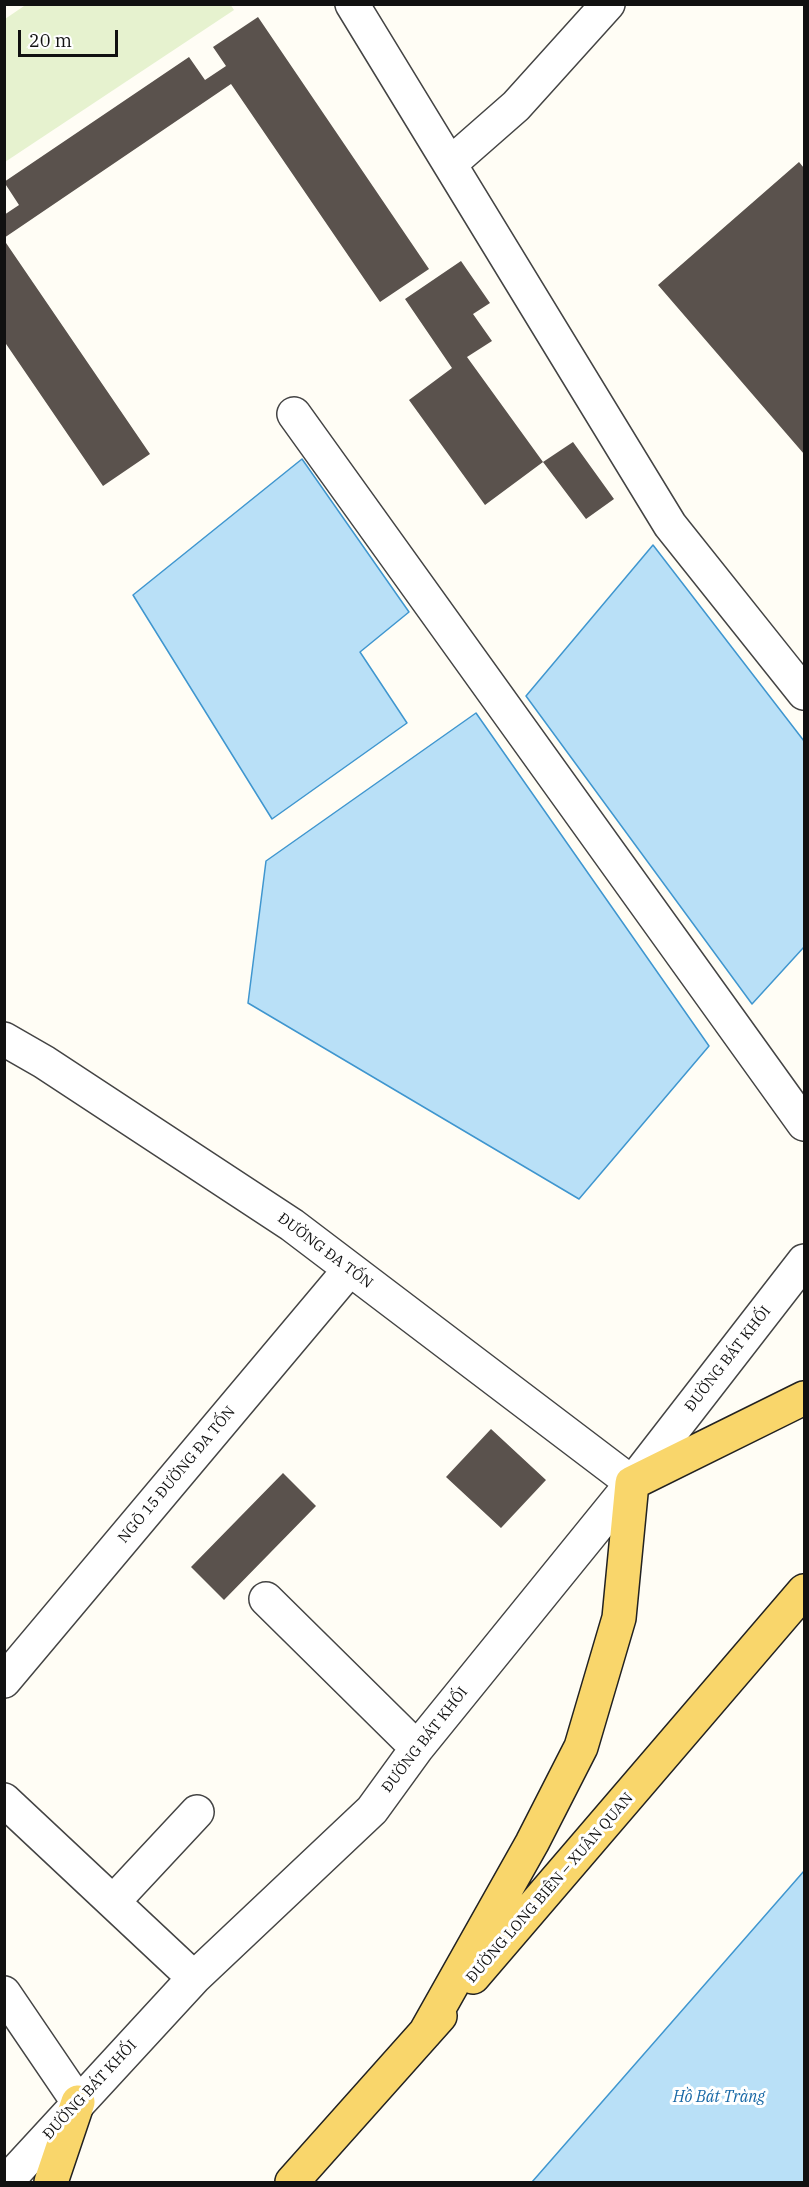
<!DOCTYPE html>
<html>
<head>
<meta charset="utf-8">
<style>
	body { margin:0 }
	#map { position:relative; width:809px; height:2187px; overflow:hidden; background:#fffdf5; font-family:"IBM Plex Serif",serif }
	canvas { display:block }
	.frame { position:absolute; inset:0; border:6px solid #111; pointer-events:none }
	.scale { position:absolute; left:18px; top:30px; width:100px; height:27px; box-sizing:border-box; border:3px solid #111; border-top:0; padding-left:8px; font-size:18px; line-height:21px; white-space:nowrap; color:#111; -webkit-text-stroke:4px #fff; paint-order:stroke }
</style>
</head>
<body>
<div id="map">
<canvas width="809" height="2187"></canvas>
<div class="frame"></div>
<div class="scale">20 m</div>
</div>
<script>
const ctx = document.querySelector('canvas').getContext('2d');
ctx.lineJoin = 'round';
function fillPath(path, color) { ctx.fillStyle = color; ctx.fill(path, 'evenodd'); }
function strokePath(path, color, width, dash) { ctx.strokeStyle = color; ctx.lineWidth = width; ctx.lineCap = dash ? 'butt' : 'round'; ctx.setLineDash(dash || []); ctx.stroke(path); }
function write(font, color, halo, rows, align = 'center') {
  ctx.font = font + ' "IBM Plex Serif",serif'; ctx.lineWidth = 6; ctx.setLineDash([]); ctx.textBaseline = 'middle'; ctx.strokeStyle = halo; ctx.fillStyle = color; for (const [text, x, y, turn = 0] of rows) {
    ctx.save(); ctx.translate(x, y); ctx.rotate((+turn || 0) * Math.PI / 180); ctx.textAlign = isNaN(turn) ? turn : align; if (halo) ctx.strokeText(text, 0, 0); ctx.fillText(text, 0, 0); ctx.restore();
  }
}
fillPath(new Path2D(`
	M27 4H230L234 10 5 162V19Z`), '#e6f2cf');
const water = new Path2D(`
	M302 459 409 612 360 652 407 723 272 819 133 595Z
	M653 545 804 741V947L752 1004 526 696Z
	M476 713 709 1046 579 1199 248 1003 266 861Z
	M804 1871V2182H532Z`);
fillPath(water, '#b9e0f7');
strokePath(water, '#3f96cf', 1.5);
fillPath(new Path2D(`
	M258 17 429 269 380 302 231 84 4 238V215L19 205 4 182 189 57 205 80 226 66 213 47Z
	M799 162 804 168V454L658 285Z
	M4 240 150 454 103 486 4 341Z
	M461 261 490 303 473 314 492 341 467 357 543 462 485 505 409 400 452 368 405 299Z
	M573 442 614 499 586 519 543 462Z
	M491 1429 546 1480 501 1528 446 1477Z
	M283 1473 316 1506 224 1600 191 1567Z`), '#5a524d');
const minor = new Path2D(`
	M352 4 670 525 804 693
	M451 163 516 106 608 4
	M294 414 804 1124
	M4 1039 44 1062 292 1225 632 1483
	M266 1599 417 1748
	M4 1681 350 1269
	M4 1800 194 1978
	M113 1902 197 1812
	M4 1993 78 2102
	M6 2182 194 1978 372 1810 417 1748 632 1483 804 1261`);
const major = new Path2D(`
	M473 1977 804 1591
	M425 2033 532 1843 581 1747 619 1618 632 1483 804 1398
	M51 2182 78 2102
	M292 2182 440 2016`);
strokePath(minor, '#444', 36);
strokePath(major, '#222', 36);
strokePath(minor, '#fff', 33);
strokePath(major, '#f9d66b', 33);
write('15px', '#111', '#fff', [
	["ĐƯỜNG ĐA TỐN",325,1251,37],
	["ĐƯỜNG BÁT KHỐI",728,1359,-52],
	["NGÕ 15 ĐƯỜNG ĐA TỐN",177,1475,-50],
	["ĐƯỜNG BÁT KHỐI",425,1740,-52],
	["ĐƯỜNG LONG BIÊN – XUÂN QUAN",550,1888,-49],
	["ĐƯỜNG BÁT KHỐI",90,2090,-47]
]);
write('italic 16px', '#1768a6', '#fff', [
	["Hồ Bát Tràng",719,2097]
]);
</script>
</body>
</html>
